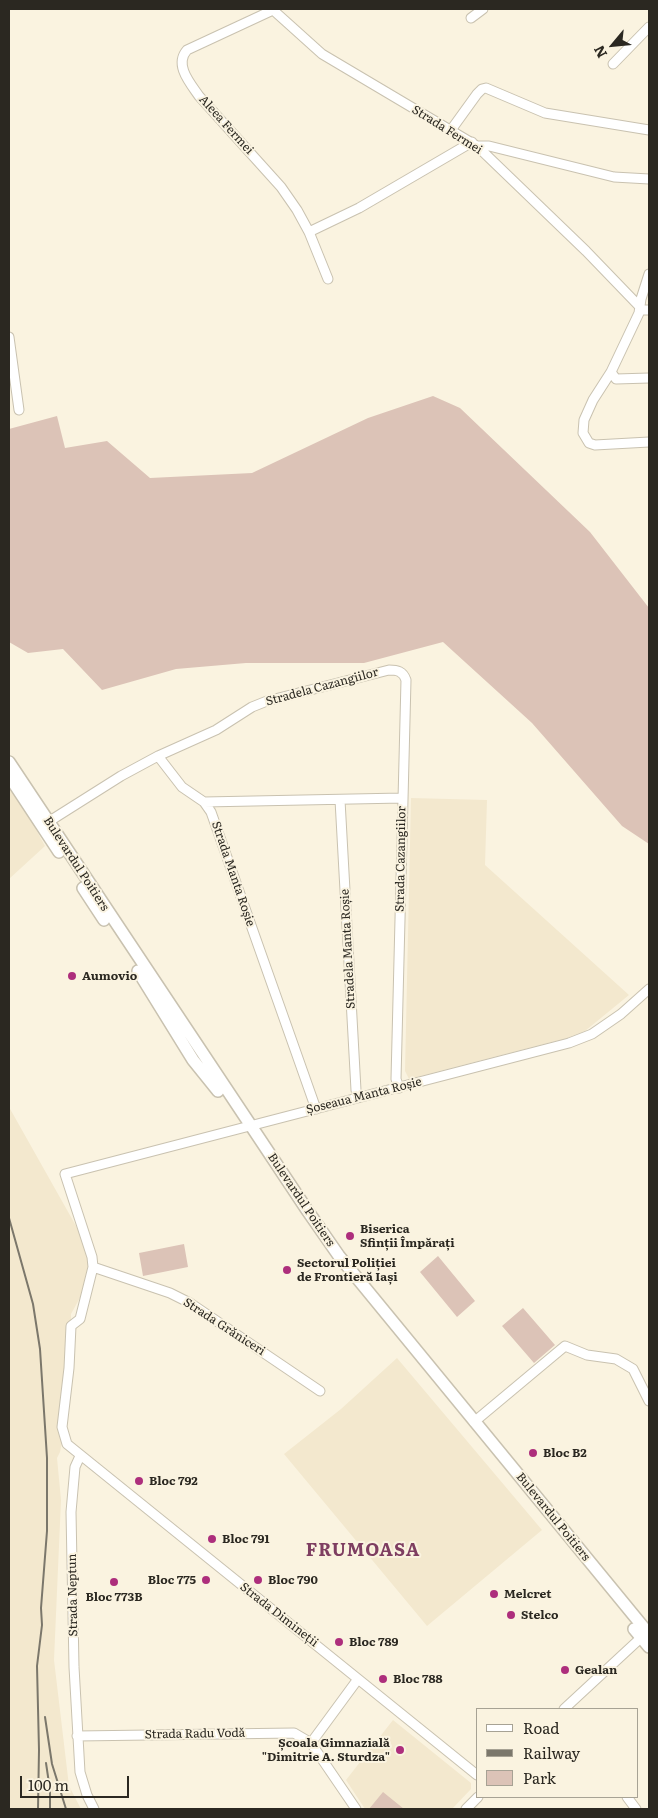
<!DOCTYPE html>
<html>
<head>
<meta charset="utf-8">
<style>
	body { margin:0 }
	#map { position:relative; width:658px; height:1818px; overflow:hidden; background:#faf3e0; font-family:Literata,serif }
	canvas { display:block }
	.frame { position:absolute; inset:0; border:10px solid #2b2821; pointer-events:none }
	.legend { position:absolute; left:476px; top:1708px; width:162px; height:90px; box-sizing:border-box; background:#faf3e0; border:1px solid #a7a294; margin:0; padding:6px 9px; list-style:none; font-size:15px; color:#2b2821 }
	.legend li { display:flex; align-items:center; gap:10px; height:25px }
	.legend b { width:25px; border:1px solid #a7a294 }
	.north { position:absolute; left:588px; top:20px; width:50px; height:50px; -webkit-text-stroke:4px #faf3e0; paint-order:stroke; rotate:242deg; font-size:14px; font-weight:700; line-height:20px; text-align:center; color:#2b2821 }
	.north::after { content:''; display:block; margin:auto; width:18px; height:22px; background:#2b2821; clip-path:polygon(50% 0,100% 100%,50% 72%,0 100%) }
	.scale { position:absolute; left:20px; top:1776px; width:109px; height:22px; box-sizing:border-box; border:2px solid #2b2821; border-top:0; padding-left:6px; font-size:15px; line-height:18px; white-space:nowrap; color:#2b2821; -webkit-text-stroke:4px #faf3e0; paint-order:stroke }
</style>
</head>
<body>
<div id="map">
<canvas width="658" height="1818"></canvas>
<div class="frame"></div>
<ul class="legend">
<li><b style="height:6px;background:#fff"></b>Road</li>
<li><b style="height:6px;background:#7b776b"></b>Railway</li>
<li><b style="height:14px;background:#dcc3b7"></b>Park</li>
</ul>
<div class="north">N</div>
<div class="scale">100 m</div>
</div>
<script>
const ctx = document.querySelector('canvas').getContext('2d');
ctx.lineJoin = 'round';
function fillPath(path, color) { ctx.fillStyle = color; ctx.fill(path, 'evenodd'); }
function strokePath(path, color, width, dash) { ctx.strokeStyle = color; ctx.lineWidth = width; ctx.lineCap = dash ? 'butt' : 'round'; ctx.setLineDash(dash || []); ctx.stroke(path); }
function write(font, color, halo, rows, align = 'center') {
  ctx.font = font + ' Literata,serif'; ctx.lineWidth = 4; ctx.setLineDash([]); ctx.textBaseline = 'middle'; ctx.strokeStyle = halo; ctx.fillStyle = color; for (const [text, x, y, turn = 0] of rows) {
    ctx.save(); ctx.translate(x, y); ctx.rotate((+turn || 0) * Math.PI / 180); ctx.textAlign = isNaN(turn) ? turn : align; if (halo) ctx.strokeText(text, 0, 0); ctx.fillText(text, 0, 0); ctx.restore();
  }
}
fillPath(new Path2D(`
	M9 780 45 846 9 879Z
	M411 798 487 800 485 865 629 995 585 1031 567 1038 409 1079 405 1071Z
	M9 1107 98 1265 71 1314 70 1402 60 1452 57 1458 61 1500 54 1660 69 1786 81 1809H9Z
	M397 1358 542 1530 427 1626 284 1454 341 1409Z
	M393 1720 471 1783V1789L452 1809H365L346 1780Z`), '#f3e8ce');
fillPath(new Path2D(`
	M433 396 460 408 590 532 649 608V844L622 826 532 723 443 642 364 663H246L176 669 102 690 63 649 28 653 9 642V429L57 416 65 448 107 441 150 478 252 473 368 418Z
	M184 1244 188 1267 143 1276 139 1253Z
	M438 1256 475 1301 457 1317 420 1272Z
	M523 1308 555 1345 534 1363 502 1326Z
	M383 1792 404 1809H369Z`), '#dcc3b7');
const minor = new Path2D(`
	M272 9 322 54 477 146 586 251 640 307 643 310H649
	M273 10 187 50C174 65 190 83 199 96L281 187 297 210 309 232 328 279
	M471 18 483 9
	M613 64 649 27
	M451 130 477 94 482 89 486 88 545 113 649 130
	M477 146H489L614 177 649 179
	M309 232 359 208 472 142
	M649 274 641 299 639 313 611 372 593 400 584 420 583 433 589 443 595 445 649 442
	M9 337 19 410
	M611 372 616 379 649 378
	M158 756 216 730 252 707 267 701 389 670C397 670 403 671 406 680L396 1079 399 1088
	M340 800 356 1090 358 1097
	M204 802 402 798
	M45 824 121 776 158 756 182 787 204 802 211 812 316 1109
	M93 1267 170 1293 190 1303 320 1391
	M474 1422 565 1346 587 1355 616 1359 633 1369 649 1401
	M80 1456 75 1467 71 1512 74 1667 80 1772 87 1795 94 1809
	M564 1709 645 1634
	M77 1736 294 1733 311 1743 356 1809
	M311 1743 358 1679
	M477 1775 67 1444 62 1427 69 1368 71 1326 80 1319 93 1267 92 1257 65 1174 569 1043 592 1034 621 1014 649 989
	M627 1797 636 1809
	M466 1809 478 1797`);
const major = new Path2D(`
	M9 762 307 1210 339 1256 649 1634
	M9 776 59 852
	M83 888 104 920
	M138 971 193 1060 218 1091
	M634 1629 649 1647`);
strokePath(minor, '#c9c2b0', 11);
strokePath(major, '#c9c2b0', 14);
strokePath(minor, '#fff', 9);
strokePath(major, '#fff', 11);
strokePath(new Path2D(`
	M9 1218 33 1304 40 1349 47 1458V1531L41 1608 42 1625 37 1666 39 1750 38 1809
	M45 1717 52 1764 66 1809
	M46 1763 50 1790V1809`), '#7b776b', 2);
for (const [x, y, r, color] of [
	[72,976,5,"#ad2e7c"],
	[350,1236,5,"#ad2e7c"],
	[287,1270,5,"#ad2e7c"],
	[533,1453,5,"#ad2e7c"],
	[139,1481,5,"#ad2e7c"],
	[212,1539,5,"#ad2e7c"],
	[206,1580,5,"#ad2e7c"],
	[258,1580,5,"#ad2e7c"],
	[114,1582,5,"#ad2e7c"],
	[494,1594,5,"#ad2e7c"],
	[511,1615,5,"#ad2e7c"],
	[339,1642,5,"#ad2e7c"],
	[565,1670,5,"#ad2e7c"],
	[383,1679,5,"#ad2e7c"],
	[400,1750,5,"#ad2e7c"]
]) { const dot = new Path2D(); dot.arc(x, y, r, 0, 2 * Math.PI); ctx.fillStyle = color; ctx.fill(dot); strokePath(dot, '#faf3e0', 2); }
write('12px', '#2b2821', '#faf3e0', [
	["Aleea Fermei",226,125,48],
	["Strada Fermei",447,130,32],
	["Stradela Cazangiilor",322,687,-15],
	["Strada Cazangiilor",401,859,-89],
	["Bulevardul Poitiers",76,864,57],
	["Strada Manta Roșie",233,874,71],
	["Stradela Manta Roșie",348,949,-93],
	["Șoseaua Manta Roșie",364,1096,-14],
	["Bulevardul Poitiers",301,1200,56],
	["Strada Grăniceri",224,1327,33],
	["Bulevardul Poitiers",553,1517,51],
	["Strada Neptun",73,1595,-91],
	["Strada Dimineții",279,1615,38],
	["Strada Radu Vodă",195,1734,-1]
]);
write('bold 12px', '#2b2821', '#faf3e0', [
	["Aumovio",82,976],
	["Biserica",360,1229],
	["Sfinții Împărați",360,1243],
	["Sectorul Poliției",297,1263],
	["de Frontieră Iași",297,1277],
	["Bloc B2",543,1453],
	["Bloc 792",149,1481],
	["Bloc 791",222,1539],
	["Bloc 775",196,1580,"right"],
	["Bloc 790",268,1580],
	["Melcret",504,1594],
	["Bloc 773B",114,1597,"center"],
	["Stelco",521,1615],
	["Bloc 789",349,1642],
	["Gealan",575,1670],
	["Bloc 788",393,1679],
	["Școala Gimnazială",390,1743,"right"],
	["\"Dimitrie A. Sturdza\"",390,1757,"right"]
], 'left');
ctx.letterSpacing = '1px';
write('bold 18px', '#7e3e61', '#faf3e0', [
	["FRUMOASA",363,1551]
]);
ctx.letterSpacing = '0px';
</script>
</body>
</html>
